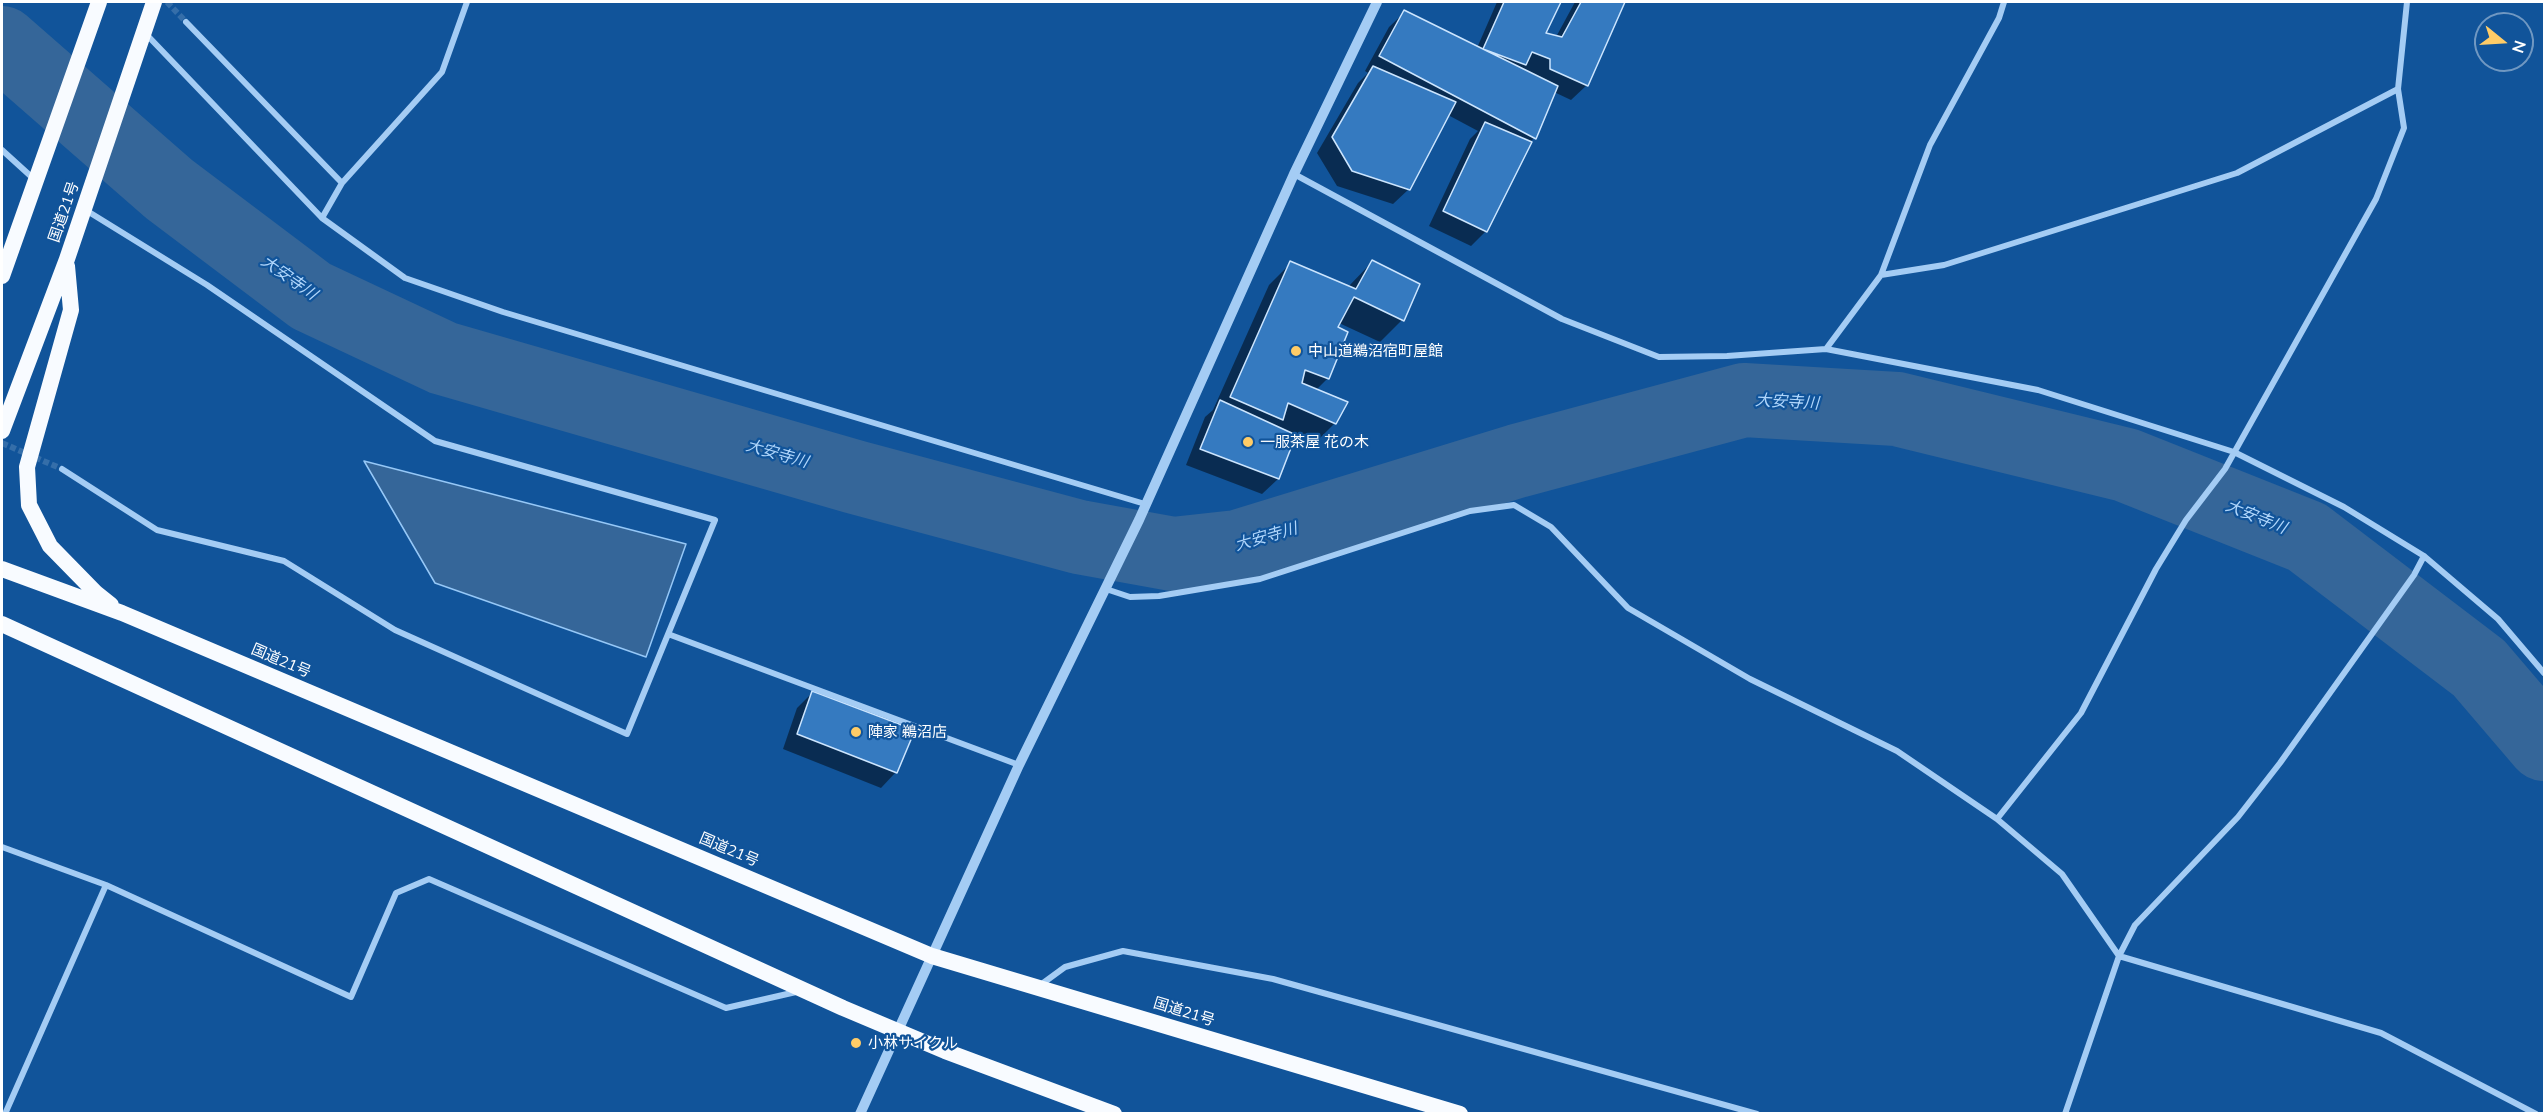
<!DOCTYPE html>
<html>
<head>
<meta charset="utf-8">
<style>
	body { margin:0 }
	#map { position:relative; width:2546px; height:1115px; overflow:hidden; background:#11549a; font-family:Mulish,sans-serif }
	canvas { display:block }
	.frame { position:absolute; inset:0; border:3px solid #fff; pointer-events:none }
	.north { position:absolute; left:2474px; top:12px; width:60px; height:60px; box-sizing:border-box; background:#11549a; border:2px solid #7098c2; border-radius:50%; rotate:108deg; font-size:16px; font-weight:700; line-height:24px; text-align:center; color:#fff }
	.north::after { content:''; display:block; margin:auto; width:21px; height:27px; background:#ffcc67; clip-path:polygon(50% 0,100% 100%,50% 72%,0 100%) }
</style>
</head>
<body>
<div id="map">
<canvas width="2546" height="1115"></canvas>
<div class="frame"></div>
<div class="north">N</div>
</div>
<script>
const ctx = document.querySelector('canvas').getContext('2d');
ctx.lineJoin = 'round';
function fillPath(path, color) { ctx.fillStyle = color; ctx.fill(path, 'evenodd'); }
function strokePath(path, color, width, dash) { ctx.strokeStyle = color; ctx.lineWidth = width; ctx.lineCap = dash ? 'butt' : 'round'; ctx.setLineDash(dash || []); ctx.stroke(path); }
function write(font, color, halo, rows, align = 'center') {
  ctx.font = font + ' Mulish,"Noto Sans JP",sans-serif'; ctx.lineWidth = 4.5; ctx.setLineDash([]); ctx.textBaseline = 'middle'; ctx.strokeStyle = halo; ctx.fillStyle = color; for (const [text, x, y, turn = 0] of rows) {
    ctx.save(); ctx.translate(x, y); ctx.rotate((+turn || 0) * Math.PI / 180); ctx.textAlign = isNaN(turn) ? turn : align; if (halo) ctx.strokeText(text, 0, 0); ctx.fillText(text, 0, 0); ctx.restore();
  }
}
const water = new Path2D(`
	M364 461 686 544 646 657 435 583Z`);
fillPath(water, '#356699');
strokePath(water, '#96c8f7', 1.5);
fillPath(new Path2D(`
	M1497 2H1559L1543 34 1556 37 1575 2H1623L1587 85 1571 100 1554 92 1534 138 1529 143 1486 231 1471 246 1429 226 1470 139 1478 131 1448 115 1409 189 1393 204 1337 186 1317 153 1358 83 1368 73 1365 71 1389 27 1405 12 1477 48Z
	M1372 262 1402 320 1380 342 1339 323 1328 378 1316 390 1335 423 1313 445 1293 437 1278 479 1262 494 1186 465 1205 417 1213 410 1269 285 1291 263 1348 287Z
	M812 693 896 772 881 788 783 749 797 708Z`), '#0007');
strokePath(new Path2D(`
	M2 43 169 189 311 296 443 358 855 477 1079 537 1173 554 1237 547 1517 461 1744 400 1897 409 2126 465 2307 537 2479 668 2544 744`), '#356699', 74);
const building = new Path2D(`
	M1504 2H1561L1546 33 1562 37 1581 2H1625L1588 86 1550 69V59L1532 52 1526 65 1483 49Z
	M1404 10 1558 86 1536 139 1379 56Z
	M1373 66 1456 102 1410 190 1352 171 1332 137Z
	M1485 122 1532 142 1487 232 1443 211Z
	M1372 260 1420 284 1404 321 1354 297 1338 327 1348 332 1329 379 1305 370 1302 383 1348 402 1336 424 1288 403 1283 420 1230 397 1290 261 1356 289Z
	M1220 400 1296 435 1279 479 1200 449Z
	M812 691 915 730 897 773 797 734Z`);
fillPath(building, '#357ac0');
strokePath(building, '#cce5fe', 1.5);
strokePath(new Path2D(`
	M167 2 186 22
	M2 443 62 469`), '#356ea9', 6, [6, 3]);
strokePath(new Path2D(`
	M186 22 342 183 322 218 405 278 503 312 1145 504
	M146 34 322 218
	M2 150 35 180
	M1294 174 1562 319 1659 357 1727 356 1826 349 2038 390 2234 452 2344 507 2424 556 2498 619 2544 673
	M342 183 442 72 467 2
	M1881 275 1944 265 2237 173 2398 89
	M1826 349 1881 275 1930 145 1999 18 2004 2
	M62 469 157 530 284 561 395 630 627 734 715 520 435 441 207 285 84 209
	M1106 589 1130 597 1159 596 1260 579 1470 511 1514 505 1551 527 1628 608 1750 679 1897 751 1997 819 2062 874 2119 956 2381 1033 2536 1114
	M668 634 1019 765
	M1997 819 2081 713 2156 569 2186 520 2225 469 2376 199 2404 128 2398 89 2407 2
	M2 847 106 885 351 997 396 893 429 879 726 1008 796 992
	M1039 986 1065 967 1123 951 1273 979 1757 1114
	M5 1114 106 885
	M2065 1114 2119 956 2135 925 2238 817 2280 763 2414 575 2424 556`), '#a4ccf4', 6);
strokePath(new Path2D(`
	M860 1114 1019 765 1139 520 1294 174 1377 2`), '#a4ccf4', 10);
strokePath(new Path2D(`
	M67 266 71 310 27 467 29 505 50 546 96 593 111 605
	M2 276 99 2
	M2 431 67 259 154 2
	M2 569 122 613 932 956 1460 1114
	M2 624 843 1008 945 1051 1114 1114`), '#f8fbff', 16);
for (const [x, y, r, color] of [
	[1296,351,6,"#ffcc67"],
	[1248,442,6,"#ffcc67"],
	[856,732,6,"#ffcc67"],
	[856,1043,6,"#ffcc67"]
]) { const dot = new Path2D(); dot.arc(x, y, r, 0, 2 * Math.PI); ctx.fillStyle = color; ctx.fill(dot); strokePath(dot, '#11549a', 2); }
write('15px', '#fff', '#11549a', [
	["国道21号",64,212,-71],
	["国道21号",281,661,23],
	["国道21号",729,850,23],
	["国道21号",1184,1012,17]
]);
write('15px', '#fff', '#11549a', [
	["中山道鵜沼宿町屋館",1308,351],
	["一服茶屋 花の木",1260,442],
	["陣家 鵜沼店",868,732],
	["小林サイクル",868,1043]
], 'left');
write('italic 16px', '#b0d6fb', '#11549a', [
	["大安寺川",289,278,35],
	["大安寺川",1787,402,3],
	["大安寺川",777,454,16],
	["大安寺川",2256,517,22],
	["大安寺川",1266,537,-16]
]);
</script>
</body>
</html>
